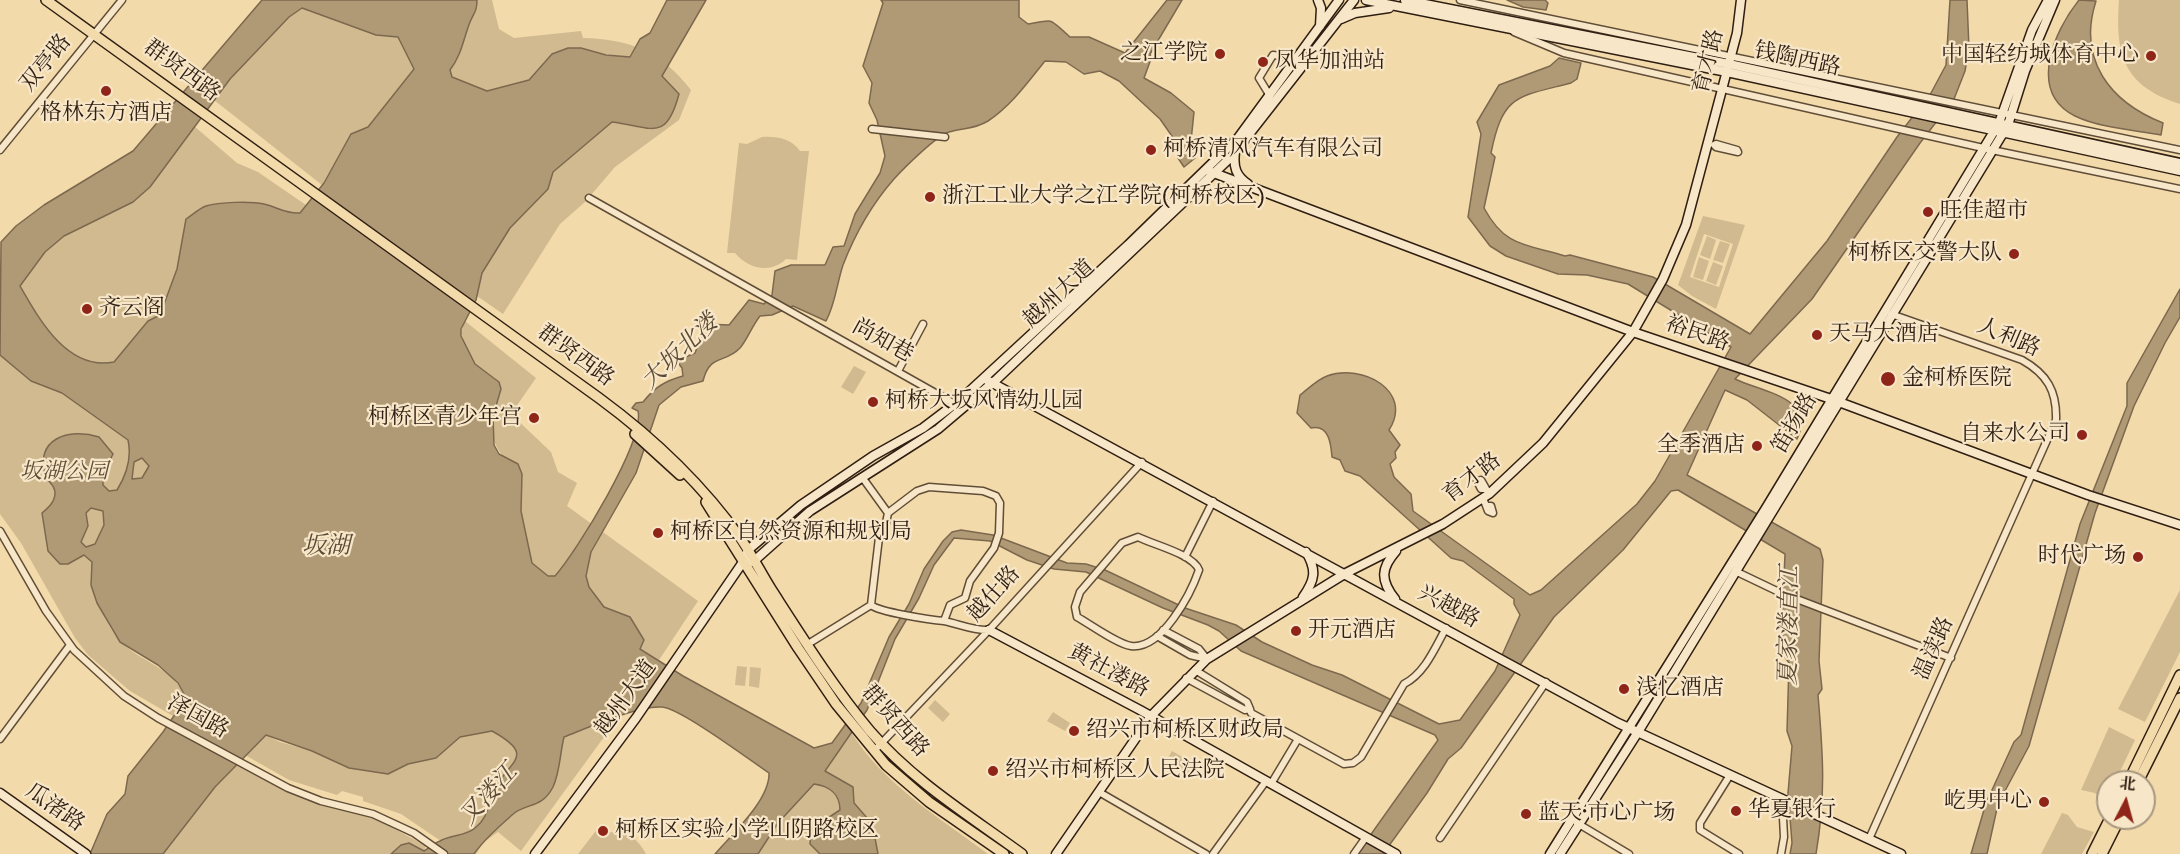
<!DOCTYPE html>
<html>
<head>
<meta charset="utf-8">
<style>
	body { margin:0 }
	#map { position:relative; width:2180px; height:854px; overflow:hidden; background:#f3daaa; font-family:"IM FELL DW Pica","Noto Serif SC",serif }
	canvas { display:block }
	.north { position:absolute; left:2096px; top:770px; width:60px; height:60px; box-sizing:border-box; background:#f7e7c8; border:2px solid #a7977f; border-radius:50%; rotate:6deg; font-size:16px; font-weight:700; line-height:24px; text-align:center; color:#2f1e12 }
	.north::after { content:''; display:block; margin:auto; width:21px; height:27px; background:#8f2418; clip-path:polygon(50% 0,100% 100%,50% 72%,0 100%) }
</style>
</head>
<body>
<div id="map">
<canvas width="2180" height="854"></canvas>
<div class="north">北</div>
</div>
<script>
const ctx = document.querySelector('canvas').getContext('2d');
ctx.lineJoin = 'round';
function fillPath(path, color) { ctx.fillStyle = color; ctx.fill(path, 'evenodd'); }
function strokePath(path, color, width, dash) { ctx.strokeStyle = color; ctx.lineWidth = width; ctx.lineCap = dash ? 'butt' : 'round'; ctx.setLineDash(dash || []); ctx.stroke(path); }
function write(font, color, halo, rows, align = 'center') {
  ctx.font = font + ' "IM FELL DW Pica","Noto Serif SC",serif'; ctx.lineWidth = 4.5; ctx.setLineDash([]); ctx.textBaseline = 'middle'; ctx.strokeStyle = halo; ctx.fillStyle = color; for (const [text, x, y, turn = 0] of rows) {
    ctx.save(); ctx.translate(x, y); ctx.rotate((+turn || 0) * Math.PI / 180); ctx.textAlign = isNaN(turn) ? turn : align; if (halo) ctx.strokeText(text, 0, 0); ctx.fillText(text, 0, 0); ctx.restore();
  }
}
fillPath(new Path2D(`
	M477 0H492L499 29 514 38 581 31 583 38C630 39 662 52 691 90L679 120 615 167 585 202 560 224 503 314 477 296 482 273 510 228 548 189 553 172 612 122 651 130 662 76 666 69 630 57 604 54 581 48H568L529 80 487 91 452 77 450 70C462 54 463 40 470 22 474 13 477 11 477 0Z
	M2119 0H2180V104C2124 86 2115 56 2119 0Z
	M302 8 376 35 398 37 414 68 368 127 351 134 322 185 214 100 230 79 288 17Z
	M194 126 237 163 258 172 306 205 300 214H288L280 209 207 206 186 219 177 269 160 315 148 321 114 362C68 371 40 321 20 286L45 252 64 236 133 202 150 187Z
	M762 137C776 136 791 138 800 151H809L797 260 786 259C771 274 748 269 735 253H727L739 143 747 144Z
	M1703 216 1745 225 1716 309 1692 296 1678 285ZM1704 234 1733 244 1719 287 1690 277Z
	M1707 236 1716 240 1710 259 1700 255Z
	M1720 241 1730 244 1723 263 1713 260Z
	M1699 257 1709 261 1703 280 1693 277Z
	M1713 262 1723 266 1716 285 1706 281Z
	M465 321 536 378 511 414 551 452 558 472 577 483 567 506 698 601 659 660 640 648 630 617 604 607 590 587 548 576 532 563 521 511 522 474C494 450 487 441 497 402 499 396 502 390 500 384 496 377 485 372 478 366 466 357 457 334 465 321Z
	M0 355 31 381 62 393 128 439 147 461 149 466 97 603C105 615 111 634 122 643 142 662 170 667 184 694L173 716 130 691 88 655 75 638 21 543 0 514Z
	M854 366 866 372 853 394 841 387Z
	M2180 590V652L2145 722 2118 709Z
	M737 666 747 667 745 686 735 685Z
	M750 667 761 668 759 688 749 686Z
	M935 700 950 714 943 722 928 708Z
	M1053 712 1070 723 1065 731 1047 721Z
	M620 715 521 851 498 832 484 842 476 854H460L401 814 363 801V797L342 791 337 795 289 780 245 755 266 735 280 742 312 751 349 768 388 774 408 764 436 758 460 737 492 731 563 737Z
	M2109 727 2135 740 2115 782H2108V797L2105 803 2095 793 2081 790Z
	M851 732C883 784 940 818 988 854H758L778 823 831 764 837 750Z
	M1172 751 1195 764 1189 774 1166 761Z
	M238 763 309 801 375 818 426 846 424 851 409 843 401 845 391 854H163L215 787Z
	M2062 813 2068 815 2077 827 2094 832 2082 854H2041Z
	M598 828 604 833C624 829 637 836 646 854H578Z`), '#d2ba90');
const water = new Path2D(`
	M262 0H477C477 11 474 13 470 22 463 40 462 54 450 70L452 77 487 91 529 80 552 54 568 48H581L606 55 630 57 640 39 650 33 667 0H706L662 76 679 94C666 143 652 127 612 122L553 172 548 189 510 228 482 273 476 300 461 329V336L475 364 499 382 501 389 493 416 494 445 499 454 518 464 522 474 521 511 532 563 548 576H555C577 551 645 441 638 411L632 408 636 403 643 402C655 387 665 381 683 376L682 368 679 364 681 359 695 353 706 324 729 325 749 300 764 304 772 295 775 271 791 265H825L833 247 844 246 855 214 880 173 885 156 877 120 869 103 872 83 863 66 883 3 881 0H1019V17L1028 24C1056 19 1048 18 1070 37H1089L1125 53 1167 0H1182L1150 54 1151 59 1144 78 1171 93 1194 112 1191 141 1195 158 1184 167 1178 158 1181 149 1160 119 1119 81 1100 71 1084 74 1066 62 1045 61C1028 82 1011 106 988 121 973 130 965 127 949 132 936 136 904 168 894 179 872 204 855 234 843 265 837 283 835 305 826 321L793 306 772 315 760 316C752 326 747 340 740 348 725 364 710 353 703 381L681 387 659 405 636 473 591 552 586 576 589 587 604 607 630 617 644 640 640 649 683 676 814 748 832 743 861 703 889 637 909 604 924 569 943 541 952 532 961 530 993 535 1067 563 1086 564 1105 570 1185 608 1236 625 1262 642 1312 665 1342 675 1439 724 1460 720 1495 671 1520 615 1514 604V599L1463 561 1451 558 1360 476 1345 471 1340 460 1332 457C1331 444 1329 424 1311 428L1297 413 1300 395C1308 389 1318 379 1327 376 1362 363 1414 391 1389 430L1400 445 1395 452 1396 458 1390 464 1394 477 1411 494 1413 511 1530 595 1541 590 1637 504 1655 481 1731 347 1628 284 1587 275 1558 274 1506 256 1490 246 1468 217 1481 134 1477 122 1499 85 1550 66 1559 58 1581 63 1577 79 1571 83C1517 97 1503 94 1491 153L1495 157 1484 208C1505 247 1525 244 1565 256L1570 255 1653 277 1750 334 1827 241 1897 137 1931 93 1946 65 1950 0H1967L1969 48 1965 71 1954 99 1920 143 1812 299 1735 379C1761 392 1817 397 1797 439L1747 400 1725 390 1687 475 1820 549 1823 560 1819 661 1822 689 1818 695C1823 754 1826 795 1816 854H1790L1792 843 1788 793 1792 746 1787 731 1789 663 1781 651 1785 554 1678 490 1671 491 1623 550 1554 617 1461 748 1448 759 1427 793 1383 854H1357L1438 740 1435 735 1241 651 1219 631 1208 625 1163 608 1086 572 1054 569 1027 560 990 541 954 538 934 565 919 598 895 639 867 710 825 771 853 787 854 803 868 819 874 833 878 854H820L810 844 811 829 840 810C840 794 829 786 814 784L778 823 758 854H715C732 834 770 800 769 773 750 760 680 708 662 707 638 705 587 728 564 737 560 753 560 772 553 787 541 810 526 802 512 815 499 827 484 839 474 854H391L401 845 409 843 424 851C429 848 434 843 440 841 450 835 466 836 475 828 488 818 488 805 494 791 507 761 539 757 492 731L460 737 436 758 408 764 388 774 349 768 312 751 266 735 215 787 163 854H90L107 814 125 794 128 776 163 732 182 704 184 694 178 683 158 665 120 642 97 603 91 585 92 562 84 555 68 564H60L48 551 42 513C48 508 55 502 55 493 55 485 49 483 46 477 33 439 69 427 99 437L113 454 103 474V485L109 491 117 490C127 474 132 458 128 440L62 393 31 381 0 355 1 242 16 226 44 205 133 151ZM302 8 376 35 398 37 414 69 368 127 351 134 324 183 300 213C286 214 277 207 264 204 251 201 219 202 206 206 200 208 192 215 186 219L177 269 160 315 148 321 114 362C68 371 40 321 20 286L45 252 64 236 133 202 150 187 230 79 289 17ZM142 458 149 466 142 478 132 479 134 462ZM91 508 103 511 104 525 95 544 86 547 81 542 88 526 86 513Z
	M1507 0H1545L1548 3 1546 10 1523 7Z
	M2079 0 2096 1C2077 60 2110 102 2163 123L2161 135C2134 130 2100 128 2075 116 2027 92 2054 31 2079 0Z
	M2180 289V317L2165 343 2134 406 2095 513 2029 746 1998 804 1987 854H1971L1986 803 2014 742 2021 735 2080 524 2127 406V383Z`);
fillPath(water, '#b09a76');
strokePath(water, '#7c684e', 1.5);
const street = new Path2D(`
	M1460 0 2180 150
	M1514 32 1564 53 1992 150 2180 189
	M1270 96 1259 78 1273 55 1297 58
	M872 129 945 137
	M1716 144 1737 150 1738 152 1716 147 1714 145Z
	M0 150 122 0
	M589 198 955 404
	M898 371 923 324
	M862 477 888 513
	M929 487 983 491 996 496 1000 503 999 533 994 548 970 581 965 598 950 605 944 621C931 620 879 612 871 605L880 529 886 523 888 513 917 491Z
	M1485 489H1481L1477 481 1481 480 1489 494
	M1483 498 1488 511 1493 513 1491 506H1488
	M0 531 46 611 74 650 124 696 158 718 288 788 321 801 373 814 414 833 444 854
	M1138 537C1154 545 1193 554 1199 570 1191 593 1162 650 1131 646 1117 644 1090 624 1077 617L1075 607 1080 592 1122 543Z
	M1185 557 1213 501
	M1735 571 1781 593 1951 658
	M944 621C959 624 974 631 989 630
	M1157 636 1190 655 1207 659 1199 649 1163 630
	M808 644 871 605
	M1186 678 1245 710 1250 709 1247 702 1195 670
	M1250 709 1251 713 1344 764 1353 763 1361 757 1404 684C1425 673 1435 648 1446 628
	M0 739 70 645
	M874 751 989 630 1142 462
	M1730 775 1700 823V830L1739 854
	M1271 784 1298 739
	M1099 792 1206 854
	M1577 823 1629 854
	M1440 838 1546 682
	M1869 839 2056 420C2057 391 2047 374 2022 360L1891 314
	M1213 854 1266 781
	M1354 854 1366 837
	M1781 854 1784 837 1782 798`);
const secondary = new Path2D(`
	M1318 0 1321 8 1320 26
	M1366 0 1727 72 2180 171
	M1405 0 1729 64 2180 163
	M1341 19 1355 13 1389 8
	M1235 152C1233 167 1236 176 1248 184
	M1206 170 1633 332 1831 399 2088 495 2180 525
	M985 379 1618 723 1901 854
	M750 562 754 561 810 511 938 429 997 379 1232 156 1354 0
	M1303 597C1315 580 1317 570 1306 552
	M1395 599C1380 580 1381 568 1396 551
	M989 630 1140 710 1396 854
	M0 793 86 854
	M535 854 636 718 743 562 748 550 801 505 873 456 923 428 960 400 1128 245 1238 138 1339 0
	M1056 854 1151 716 1207 659 1346 573 1443 524 1489 494 1543 443 1633 332 1663 279 1686 225 1737 33 1741 0
	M1550 854 1766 508 1999 123 2032 30 2048 0
	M1560 854 1638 732 2008 125 2025 71 2055 0`);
const primary = new Path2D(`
	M46 0 599 398C652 437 702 484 741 539 752 555 761 573 771 589 802 637 834 688 870 731 913 781 970 816 1022 854
	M635 434 680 475
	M706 502 798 648 836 704 886 765 929 802 1004 854
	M2128 782 2180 675
	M2138 782 2180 698
	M2092 854 2110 818
	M2102 854 2120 818`);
strokePath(street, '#604d38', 9);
strokePath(secondary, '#2f1e12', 11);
strokePath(primary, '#2f1e12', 12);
strokePath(street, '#f7e7c8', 6);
strokePath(secondary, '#f7e7c8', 8);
strokePath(primary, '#f3daaa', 9);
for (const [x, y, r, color] of [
	[1220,54,6,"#8f2418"],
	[2151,56,6,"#8f2418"],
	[1263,62,6,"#8f2418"],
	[106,91,6,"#8f2418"],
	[1151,150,6,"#8f2418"],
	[930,197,6,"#8f2418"],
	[1928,212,6,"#8f2418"],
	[2014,254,6,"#8f2418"],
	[87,309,6,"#8f2418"],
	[1817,335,6,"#8f2418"],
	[1888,379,8,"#8f2418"],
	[873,402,6,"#8f2418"],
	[534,418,6,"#8f2418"],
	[2082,435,6,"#8f2418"],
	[1757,446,6,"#8f2418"],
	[658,533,6,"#8f2418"],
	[2138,557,6,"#8f2418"],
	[1296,631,6,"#8f2418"],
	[1624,689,6,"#8f2418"],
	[1074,731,6,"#8f2418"],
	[993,771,6,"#8f2418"],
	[2044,802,6,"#8f2418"],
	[1736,811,6,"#8f2418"],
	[1526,814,6,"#8f2418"],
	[603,831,6,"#8f2418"]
]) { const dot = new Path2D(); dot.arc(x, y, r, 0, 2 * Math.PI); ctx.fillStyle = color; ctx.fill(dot); strokePath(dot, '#f7e7c8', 2); }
write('22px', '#2f1e12', '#f7e7c8', [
	["之江学院",1208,54,"right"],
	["中国轻纺城体育中心",2139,56,"right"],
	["凤华加油站",1275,62],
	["格林东方酒店",106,114,"center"],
	["柯桥清风汽车有限公司",1163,150],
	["浙江工业大学之江学院(柯桥校区)",942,197],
	["旺佳超市",1940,212],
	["柯桥区交警大队",2002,254,"right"],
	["齐云阁",99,309],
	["天马大酒店",1829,335],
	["金柯桥医院",1902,379],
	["柯桥大坂风情幼儿园",885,402],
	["柯桥区青少年宫",522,418,"right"],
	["自来水公司",2070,435,"right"],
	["全季酒店",1745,446,"right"],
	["柯桥区自然资源和规划局",670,533],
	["时代广场",2126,557,"right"],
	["开元酒店",1308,631],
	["浅忆酒店",1636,689],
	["绍兴市柯桥区财政局",1086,731],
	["绍兴市柯桥区人民法院",1005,771],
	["屹男中心",2032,802,"right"],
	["华夏银行",1748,811],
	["蓝天·市心广场",1538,814],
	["柯桥区实验小学山阴路校区",615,831]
], 'left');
write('22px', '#2f1e12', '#f7e7c8', [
	["钱陶西路",1797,61,12],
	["育才路",1710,62,-76],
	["双亭路",47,64,-51],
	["群贤西路",181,72,36],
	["越州大道",1060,295,-43],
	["裕民路",1697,335,19],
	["人利路",2008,339,23],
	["尚知巷",882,342,29],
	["群贤西路",575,357,36],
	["笛扬路",1796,424,-59],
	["育才路",1473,479,-38],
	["越仕路",995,595,-48],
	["兴越路",1448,608,28],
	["温渎路",1935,649,-66],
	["黄社溇路",1108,672,28],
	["越州大道",627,699,-54],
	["泽国路",197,718,29],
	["群贤西路",894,722,48],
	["瓜渚路",54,809,35]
]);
write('italic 22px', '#604d38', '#f7e7c8', [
	["坂湖公园",64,473]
]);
write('italic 24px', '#5c4935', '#f7e7c8', [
	["大坂北溇",681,353,-44],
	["坂湖",326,548],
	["夏家溇直江",1791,626,-89],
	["叉溇江",490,796,-48]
]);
</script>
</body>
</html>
